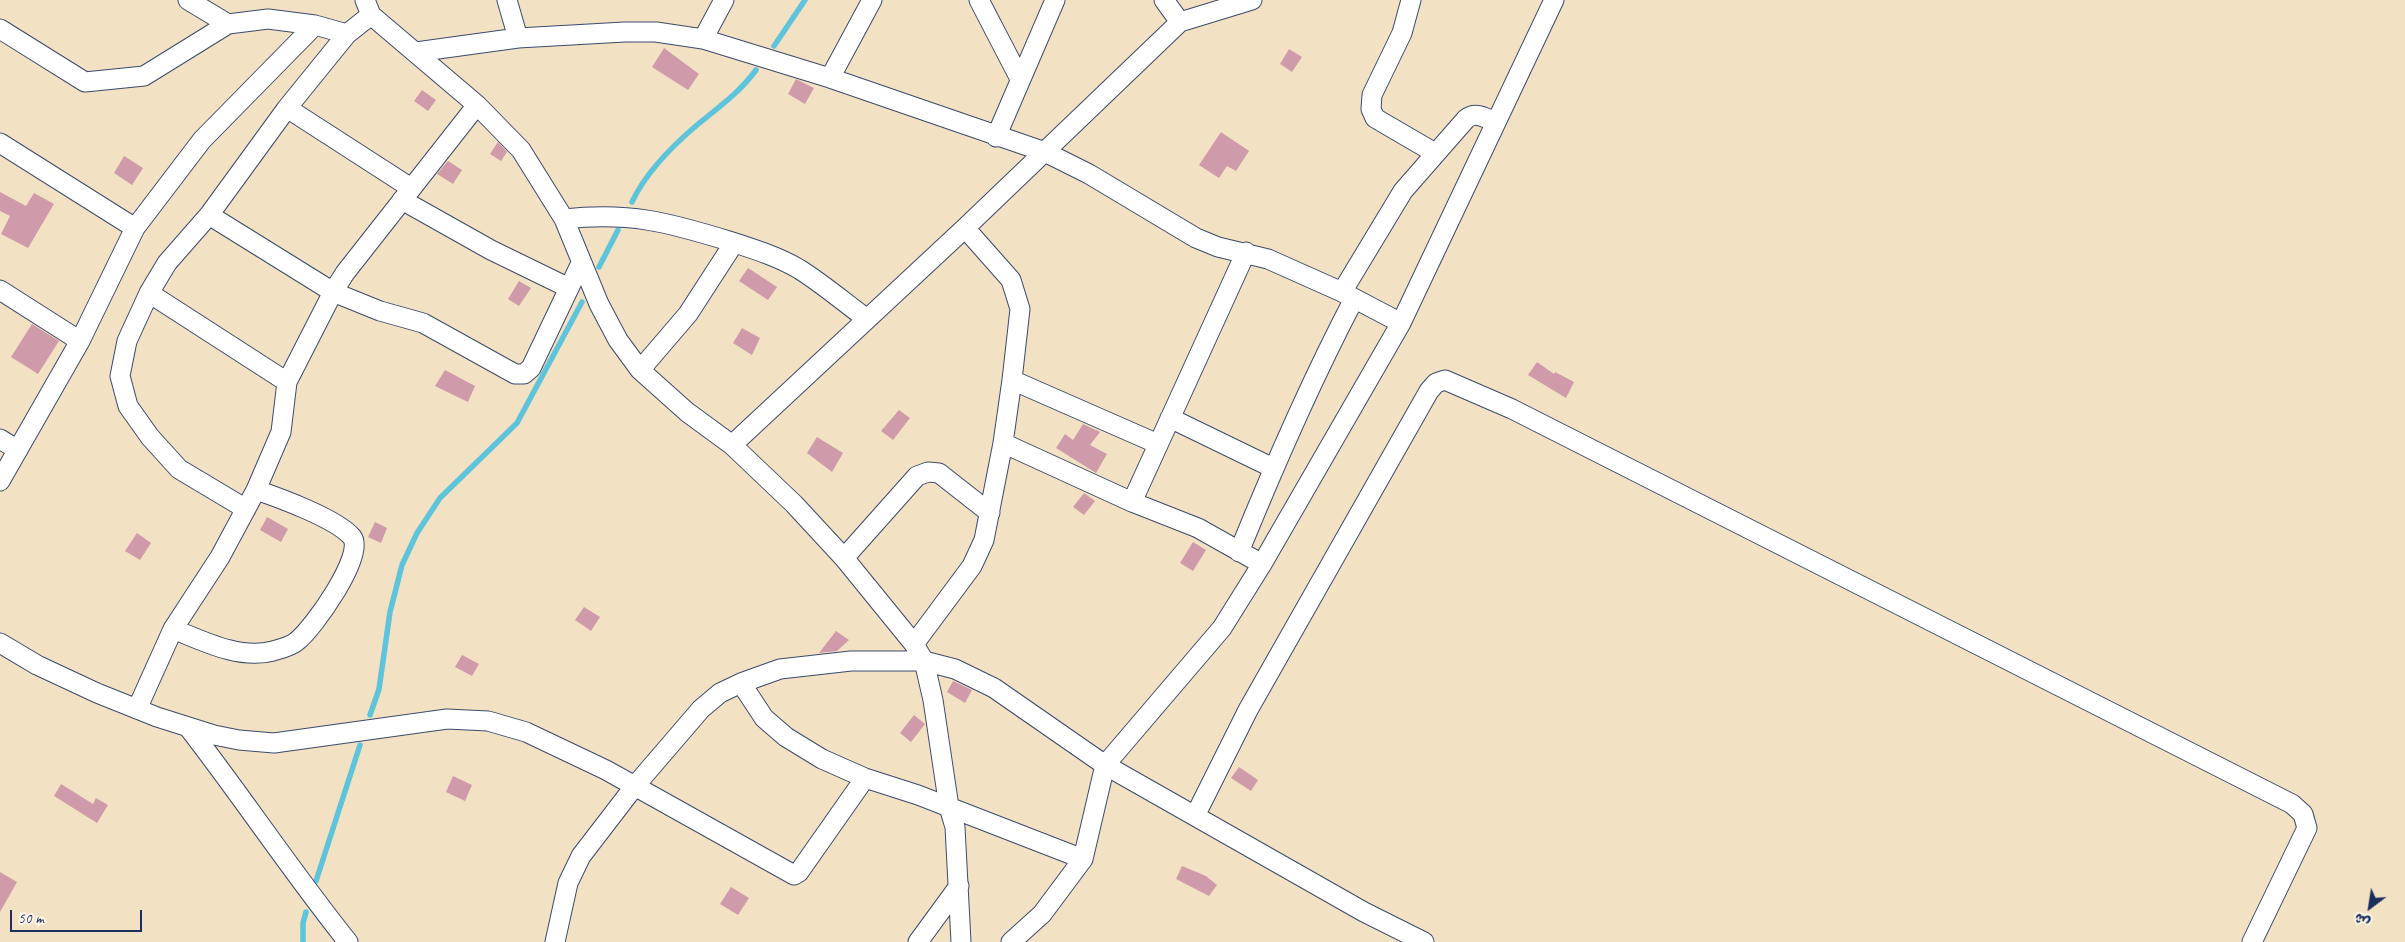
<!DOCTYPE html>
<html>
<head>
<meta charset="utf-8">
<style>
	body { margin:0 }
	#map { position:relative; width:2405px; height:942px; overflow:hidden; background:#f3e1c3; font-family:Caveat,"Playpen Sans Arabic",sans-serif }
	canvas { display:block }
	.north { position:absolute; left:2345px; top:882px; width:50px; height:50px; -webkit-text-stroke:4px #fcf5e5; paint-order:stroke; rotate:211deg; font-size:14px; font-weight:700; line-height:20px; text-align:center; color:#1b2f5e }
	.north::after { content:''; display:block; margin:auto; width:18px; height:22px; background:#1b2f5e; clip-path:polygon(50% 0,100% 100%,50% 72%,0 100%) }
	.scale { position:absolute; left:10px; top:910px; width:132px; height:22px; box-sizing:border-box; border:2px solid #1b2f5e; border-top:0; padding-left:6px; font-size:15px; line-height:18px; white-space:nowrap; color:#1b2f5e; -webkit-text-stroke:4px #fcf5e5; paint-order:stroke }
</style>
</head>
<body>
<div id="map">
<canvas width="2405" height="942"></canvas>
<div class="north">ش</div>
<div class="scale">50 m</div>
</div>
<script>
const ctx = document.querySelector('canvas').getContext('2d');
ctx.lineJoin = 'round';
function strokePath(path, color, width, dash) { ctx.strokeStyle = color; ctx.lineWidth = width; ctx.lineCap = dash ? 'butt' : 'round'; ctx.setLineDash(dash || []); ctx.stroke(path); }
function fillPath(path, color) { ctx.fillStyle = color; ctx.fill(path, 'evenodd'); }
strokePath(new Path2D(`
	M774 46 805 0
	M632 202C646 172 671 147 697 125 719 107 739 93 756 70
	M599 267 618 230
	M370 715 379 689 390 612 402 565 417 533 440 498 517 423 582 302
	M316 881 360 745
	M303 942V923L306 912`), '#5ec4dc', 5.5);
fillPath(new Path2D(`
	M664 48 699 74 688 90 652 67Z
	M1289 49 1302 57 1292 72 1280 64Z
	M796 79 814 88 805 104 788 94Z
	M422 90 436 100 428 111 414 101Z
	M1221 132 1249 151 1236 171 1227 166 1219 178 1199 165Z
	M498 142 507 152 501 161 490 154Z
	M124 156 143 168 132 185 114 173Z
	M448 161 462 170 453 184 437 174Z
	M0 192 26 206 34 193 54 204 28 248 1 234 10 216 0 211Z
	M748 268 777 287 768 300 739 281Z
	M519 281 531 288 519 306 508 299Z
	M32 324 59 341 38 374 11 357Z
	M742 328 760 338 752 355 733 343Z
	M1537 362 1554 374 1555 372 1574 382 1566 398 1528 375Z
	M445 370 475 386 468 402 435 386Z
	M899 410 910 418 893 440 881 431Z
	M1083 424 1100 432 1090 445 1107 454 1096 473 1056 448 1065 434 1073 440Z
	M817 437 843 453 832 472 807 453Z
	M1084 493 1095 501 1084 515 1073 507Z
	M267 517 288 529 281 542 260 530Z
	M375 522 387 528 381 543 368 537Z
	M137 533 151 543 140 560 125 551Z
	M1193 542 1206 550 1193 571 1180 563Z
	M584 607 600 617 591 631 575 620Z
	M836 631 849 640 837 651 819 653Z
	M462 655 479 664 472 676 455 667Z
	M953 681 972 690 965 703 947 692Z
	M914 715 925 724 911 742 900 733Z
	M1239 767 1258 780 1251 791 1231 778Z
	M453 776 472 785 465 801 446 792Z
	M61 784 93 804 96 798 108 805 97 823 54 796Z
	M1182 866 1206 876 1217 885 1209 896 1176 879Z
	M0 872 17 882 0 912Z
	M731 887 749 898 738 915 720 904Z`), '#cf9baa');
const street = new Path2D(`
	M188 0 228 24
	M365 0 371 15 477 105 521 150 564 219 599 304 618 340 640 370 687 412 732 445 794 504 844 558 914 644 924 661 933 700 949 807 955 827 961 942
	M507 0 518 38
	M979 0 1020 79
	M1164 0 1180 22
	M1411 0 1402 33 1372 95 1371 109 1375 118 1435 153
	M0 29 85 82 144 76 228 24 268 19 315 25 347 34
	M703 39 724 0
	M416 52 518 38 625 32H656L703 39 830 78 1045 152 1089 174 1196 238 1218 247 1268 259 1342 292 1401 323
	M830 78 872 0
	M287 108 411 188
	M996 137 1055 0
	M0 143 135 228
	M402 200 491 250 569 288
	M209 215 333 292 380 311 423 323 515 374H524L531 368 581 263
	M564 219C630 212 667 222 729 241 753 249 777 256 799 269 823 284 845 303 867 319
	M0 290 80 341
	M1342 292 1403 191 1466 119C1476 111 1485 118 1496 122
	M149 293 287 382
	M640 370 688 314 734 243
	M1012 380 1158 444
	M1170 418 1273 468
	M0 439 18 450
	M1003 443 1132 502 1198 528 1262 564
	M732 445 965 228 1180 22 1252 0
	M0 481 80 341 135 228 202 140 315 25
	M1132 502 1246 252
	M246 509 179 469 150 437 128 406 120 376 127 341 149 293 167 263 209 215 287 108 347 34 371 15
	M1239 552C1274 466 1311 381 1354 299
	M844 558 917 476 928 472 939 473 990 513
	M173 629C203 641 240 660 273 651 280 649 292 646 297 641 313 629 366 554 352 537 337 519 280 498 256 490
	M0 643 37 665 97 693 157 717 214 735 239 740 274 743 447 719 488 721 526 732 606 770 794 875 799 872 865 778
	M914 644 972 566 984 540 1003 443 1012 380 1020 309 1011 280 965 228
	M741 683 764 718 786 737 822 759 865 778 918 795 1083 859
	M137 709 173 629 220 557 256 490 281 432 287 382 333 292 345 273 477 105
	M188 727C243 798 292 872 348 942
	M1195 816 1248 710 1429 391 1436 383 1445 380 1512 409 2292 804 2303 814 2307 828 2252 942
	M555 942 568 883 581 856 634 787 701 709 720 693 741 683 780 669 851 661H924L955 669 994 688 1105 765 1364 912 1424 942
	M918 942 959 886
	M1011 942 1042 914 1083 859 1105 765 1222 628 1262 564 1401 323 1554 0`);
strokePath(street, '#3b4a6d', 21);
strokePath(street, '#fff', 19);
</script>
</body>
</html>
